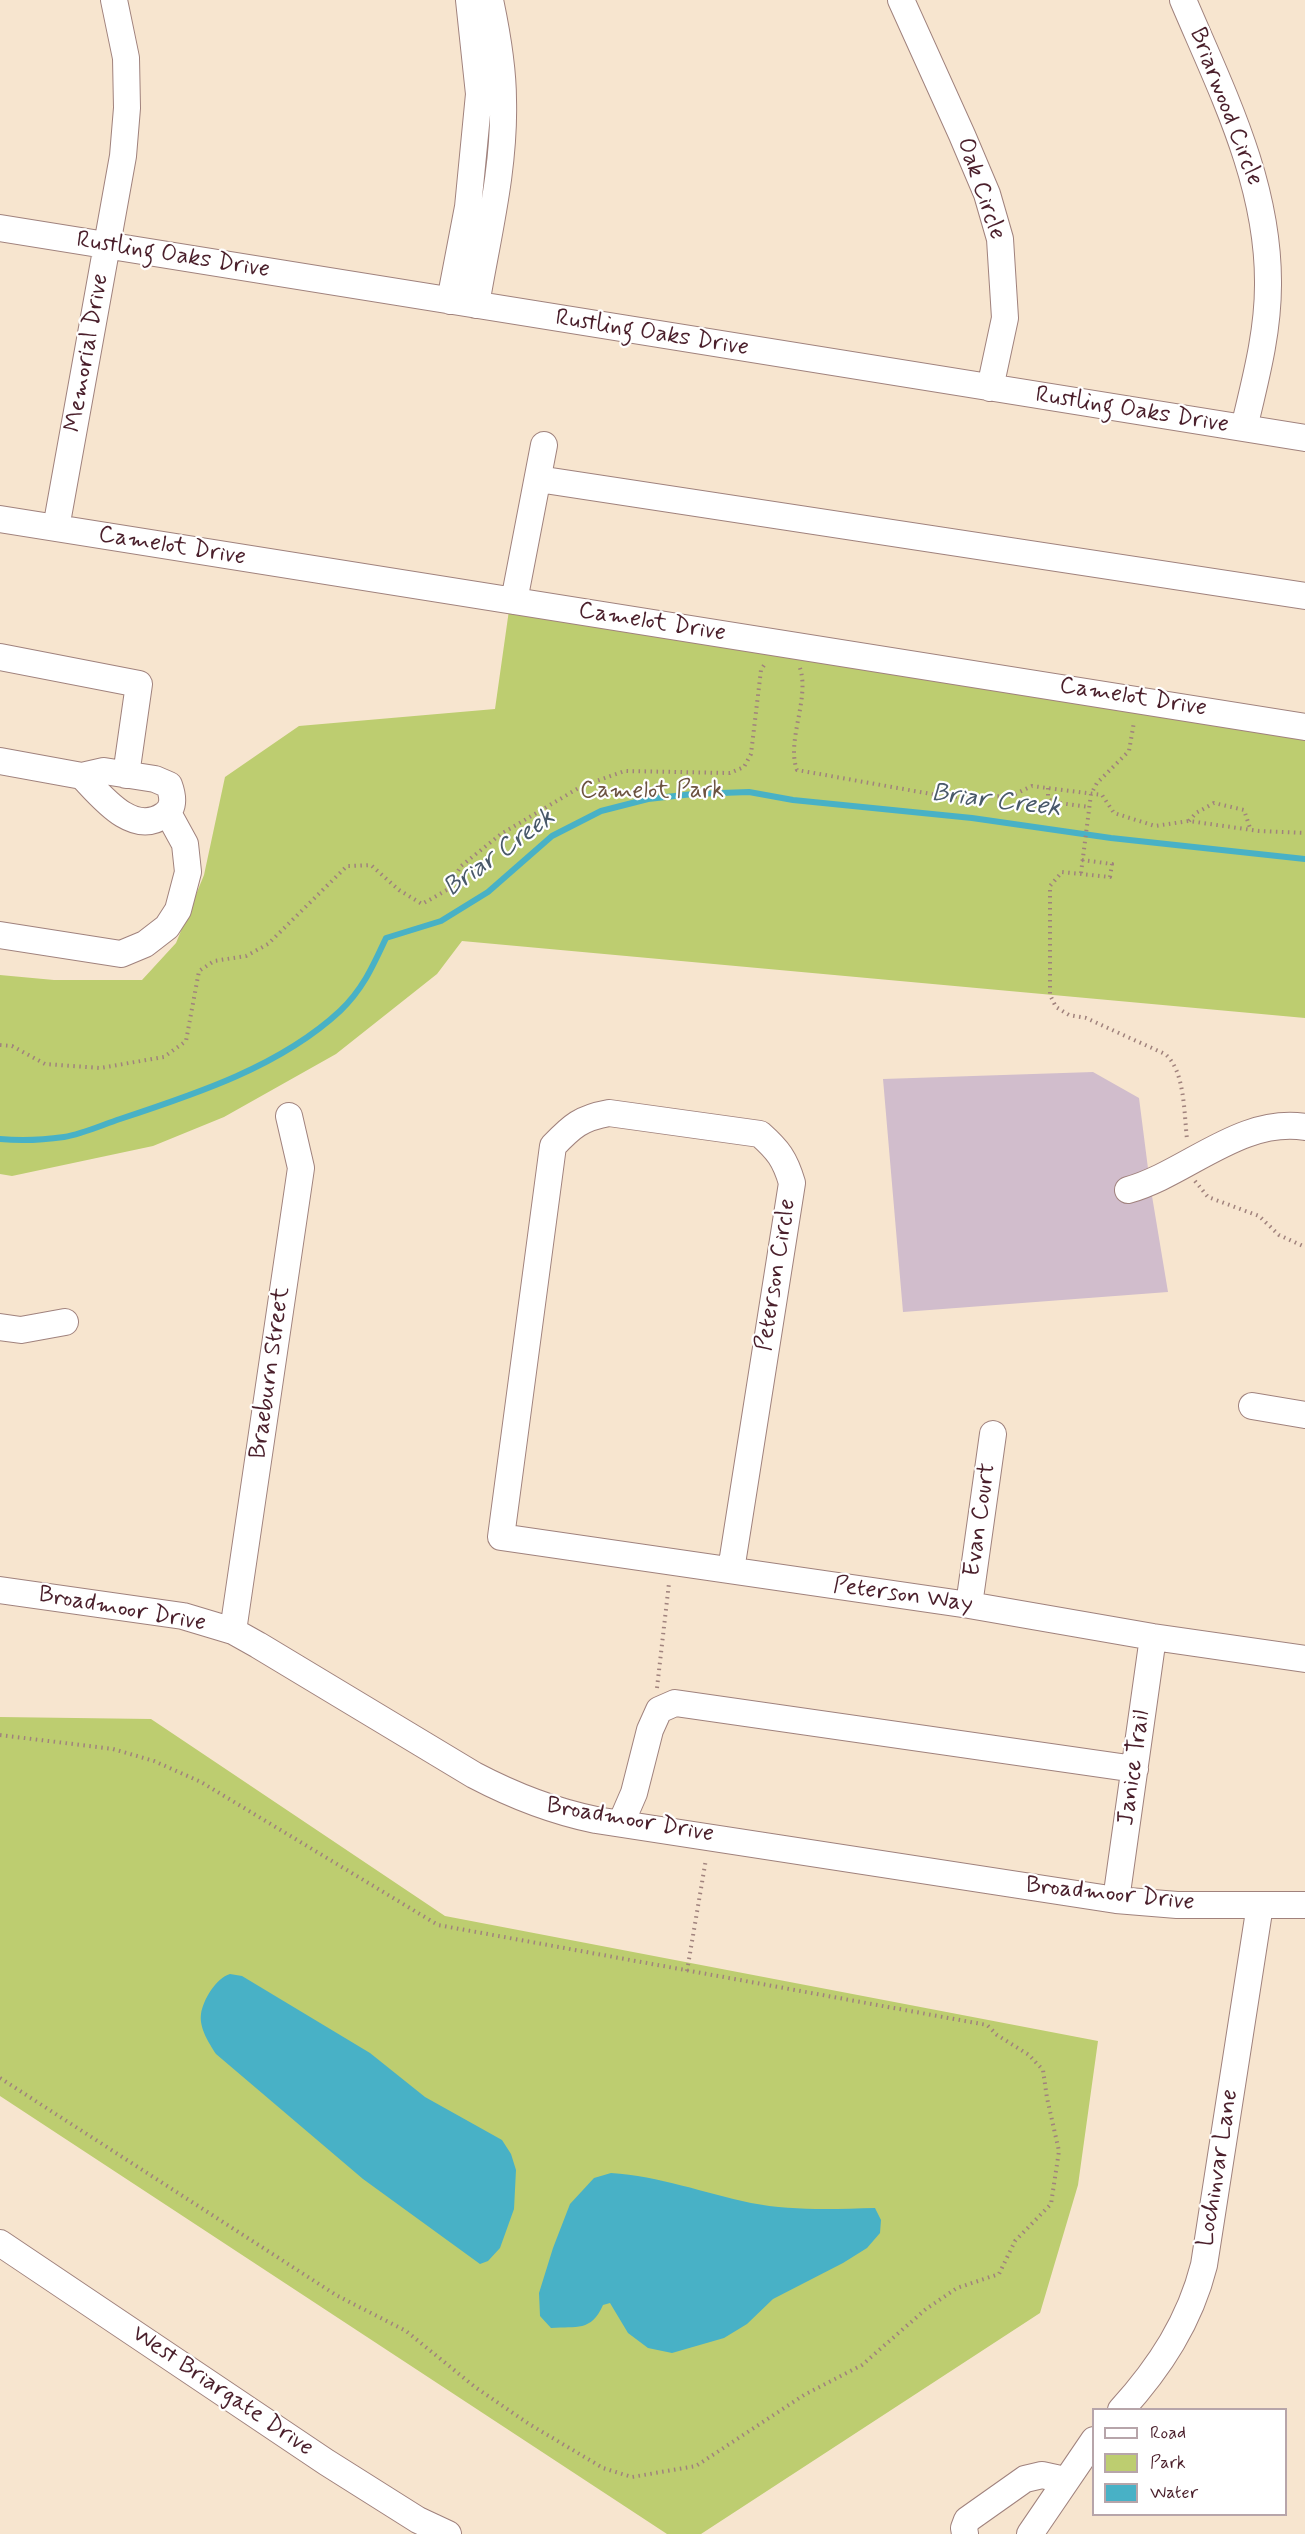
<!DOCTYPE html>
<html>
<head>
<meta charset="utf-8">
<style>
	body { margin:0 }
	#map { position:relative; width:1305px; height:2534px; overflow:hidden; background:#f7e5cf; font-family:Mynerve,sans-serif }
	canvas { display:block }
	.legend { position:absolute; left:1092px; top:2408px; width:195px; height:108px; box-sizing:border-box; background:#fff; border:2px solid #b7a5aa; margin:0; padding:8px 10px; list-style:none; font-size:18px; color:#4a1f2b }
	.legend li { display:flex; align-items:center; gap:12px; height:30px }
	.legend b { width:30px; border:2px solid #b7a5aa }
</style>
</head>
<body>
<div id="map">
<canvas width="1305" height="2534"></canvas>
<ul class="legend">
<li><b style="height:8px;background:#fff"></b>Road</li>
<li><b style="height:16px;background:#bdcd70"></b>Park</li>
<li><b style="height:16px;background:#48b1c6"></b>Water</li>
</ul>
</div>
<script>
const ctx = document.querySelector('canvas').getContext('2d');
ctx.lineJoin = 'round';
function fillPath(path, color) { ctx.fillStyle = color; ctx.fill(path, 'evenodd'); }
function strokePath(path, color, width, dash) { ctx.strokeStyle = color; ctx.lineWidth = width; ctx.lineCap = dash ? 'butt' : 'round'; ctx.setLineDash(dash || []); ctx.stroke(path); }
function write(font, color, halo, rows, align = 'center') {
  ctx.font = font + ' Mynerve,sans-serif'; ctx.lineWidth = 4.5; ctx.setLineDash([]); ctx.textBaseline = 'middle'; ctx.strokeStyle = halo; ctx.fillStyle = color; for (const [text, x, y, turn = 0] of rows) {
    ctx.save(); ctx.translate(x, y); ctx.rotate((+turn || 0) * Math.PI / 180); ctx.textAlign = isNaN(turn) ? turn : align; if (halo) ctx.strokeText(text, 0, 0); ctx.fillText(text, 0, 0); ctx.restore();
  }
}
fillPath(new Path2D(`
	M1093 1072 1139 1098 1150 1184 1168 1292 903 1312 883 1079Z`), '#d1bdcc');
fillPath(new Path2D(`
	M510 603 1305 728V1018L462 941 437 974 336 1054 224 1117 153 1146 12 1176 0 1174V975L54 980H142L176 943 204 875 225 777 299 726 495 709Z
	M0 1717 151 1719 445 1916 1098 2041 1078 2185 1040 2313 701 2534H667L0 2096Z`), '#bdcd70');
fillPath(new Path2D(`
	M230 1974 242 1976 370 2053 425 2097 502 2140 511 2154 516 2170 514 2209 500 2248 488 2261 480 2264 363 2179 216 2054C209 2043 199 2028 201 2014 203 2000 216 1978 230 1974Z
	M611 2173C659 2176 704 2193 751 2203 792 2211 834 2209 875 2208L881 2220 880 2233 867 2248 843 2263 773 2299 747 2324 724 2338 672 2353 648 2348 628 2333 610 2303 603 2305C591 2332 577 2326 551 2328L540 2316 539 2293 553 2248 570 2204 594 2178Z`), '#48b1c6');
strokePath(new Path2D(`
	M0 1139C21 1141 43 1140 64 1137 83 1134 102 1125 120 1119 196 1094 281 1066 340 1011 363 989 373 966 386 938L441 921 488 892 552 836 601 811 648 799 693 794 749 792 793 800 972 818 1111 838 1305 859`), '#48b1c6', 6);
const minor = new Path2D(`
	M901 0 962 135 987 194 1000 239 1005 318 990 388
	M1183 0C1222 92 1269 183 1268 285 1268 334 1255 381 1244 428
	M0 228 1305 438
	M450 301 468 207 479 94 469 0
	M476 305C487 238 505 169 503 100 503 67 497 33 490 0
	M538 479 1305 596
	M0 519 1305 727
	M56 528 123 156 127 108 126 58 114 0
	M514 601 544 445
	M0 657 139 684 126 775
	M0 761 82 776 104 771 155 779 169 785C173 796 175 808 164 815 133 837 102 797 82 776
	M0 935 121 954 145 944 167 927 178 910 188 872 185 844 168 813
	M1128 1190C1186 1174 1240 1117 1305 1127
	M0 1327 21 1330 65 1322
	M1252 1406 1305 1415
	M731 1570 792 1183C785 1159 778 1150 760 1134L609 1113C581 1118 572 1126 553 1146L501 1537 969 1605 1153 1637 1305 1659
	M0 1590 183 1616 233 1631 258 1645 474 1775C514 1796 552 1811 596 1820L1116 1900 1177 1905H1305
	M969 1605 993 1434
	M233 1631 301 1168 289 1116
	M621 1823 634 1793 650 1730 659 1710 675 1703 1135 1769
	M1116 1900 1153 1637
	M0 2243 326 2462 418 2520 448 2534
	M1121 2410C1160 2367 1190 2321 1204 2265L1260 1905
	M965 2534 964 2528 967 2520 1025 2479 1042 2475 1065 2480
	M1030 2534 1094 2440`);
strokePath(minor, '#a0827d', 28);
strokePath(new Path2D(`
	M800 668C810 699 786 741 797 770L948 797 1011 796 1032 786 1102 795 1114 813 1155 826 1189 821 1259 831 1305 833
	M1048 788V798L1052 802 1089 807
	M1189 821 1196 813 1214 803 1244 810 1250 828
	M1082 860 1112 864 1110 877 1062 872 1050 886V995L1056 1007 1069 1015 1086 1018 1165 1054C1185 1070 1184 1114 1187 1139
	M1081 873 1091 794 1097 783 1129 751 1134 722
	M0 1045 12 1046 45 1064 100 1068 164 1057 186 1041 199 971 214 961 246 956 268 944 347 866 371 865 399 890 422 904 447 890 461 866 501 834 582 786 625 771 730 773 744 767 751 754 761 670 766 662
	M1195 1181 1208 1197 1259 1216 1279 1235 1305 1247
	M657 1688 669 1583
	M0 1735 113 1749 154 1761 201 1782 438 1925 987 2025 997 2035 1029 2055 1043 2070 1047 2098 1059 2151 1051 2204 1015 2241 999 2274 957 2288 926 2309 862 2365 804 2395 696 2466 632 2477 603 2468 529 2424 475 2387 406 2331 336 2295 0 2078
	M687 1971 706 1859`), '#a0827d', 4, [1.5, 4.5]);
strokePath(minor, '#fff', 26);
write('24px', '#4a1f2b', '#fff', [
	["Briarwood Circle",1225,107,69],
	["Oak Circle",980,189,71],
	["Rustling Oaks Drive",173,256,9],
	["Rustling Oaks Drive",652,334,9],
	["Memorial Drive",88,353,-80],
	["Rustling Oaks Drive",1132,411,9],
	["Camelot Drive",172,547,9],
	["Camelot Drive",652,623,9],
	["Camelot Drive",1133,698,9],
	["Peterson Circle",777,1275,-81],
	["Braeburn Street",271,1373,-82],
	["Evan Court",981,1520,-82],
	["Peterson Way",903,1596,8],
	["Broadmoor Drive",122,1610,10],
	["Janice Trail",1135,1768,-82],
	["Broadmoor Drive",630,1821,10],
	["Broadmoor Drive",1110,1895,6],
	["Lochinvar Lane",1219,2168,-81],
	["West Briargate Drive",222,2392,34]
]);
write('24px', '#6c5340', '#fff', [
	["Camelot Park",652,792]
]);
write('italic 26px', '#495969', '#fff', [
	["Briar Creek",996,802,7],
	["Briar Creek",500,854,-36]
]);
</script>
</body>
</html>
